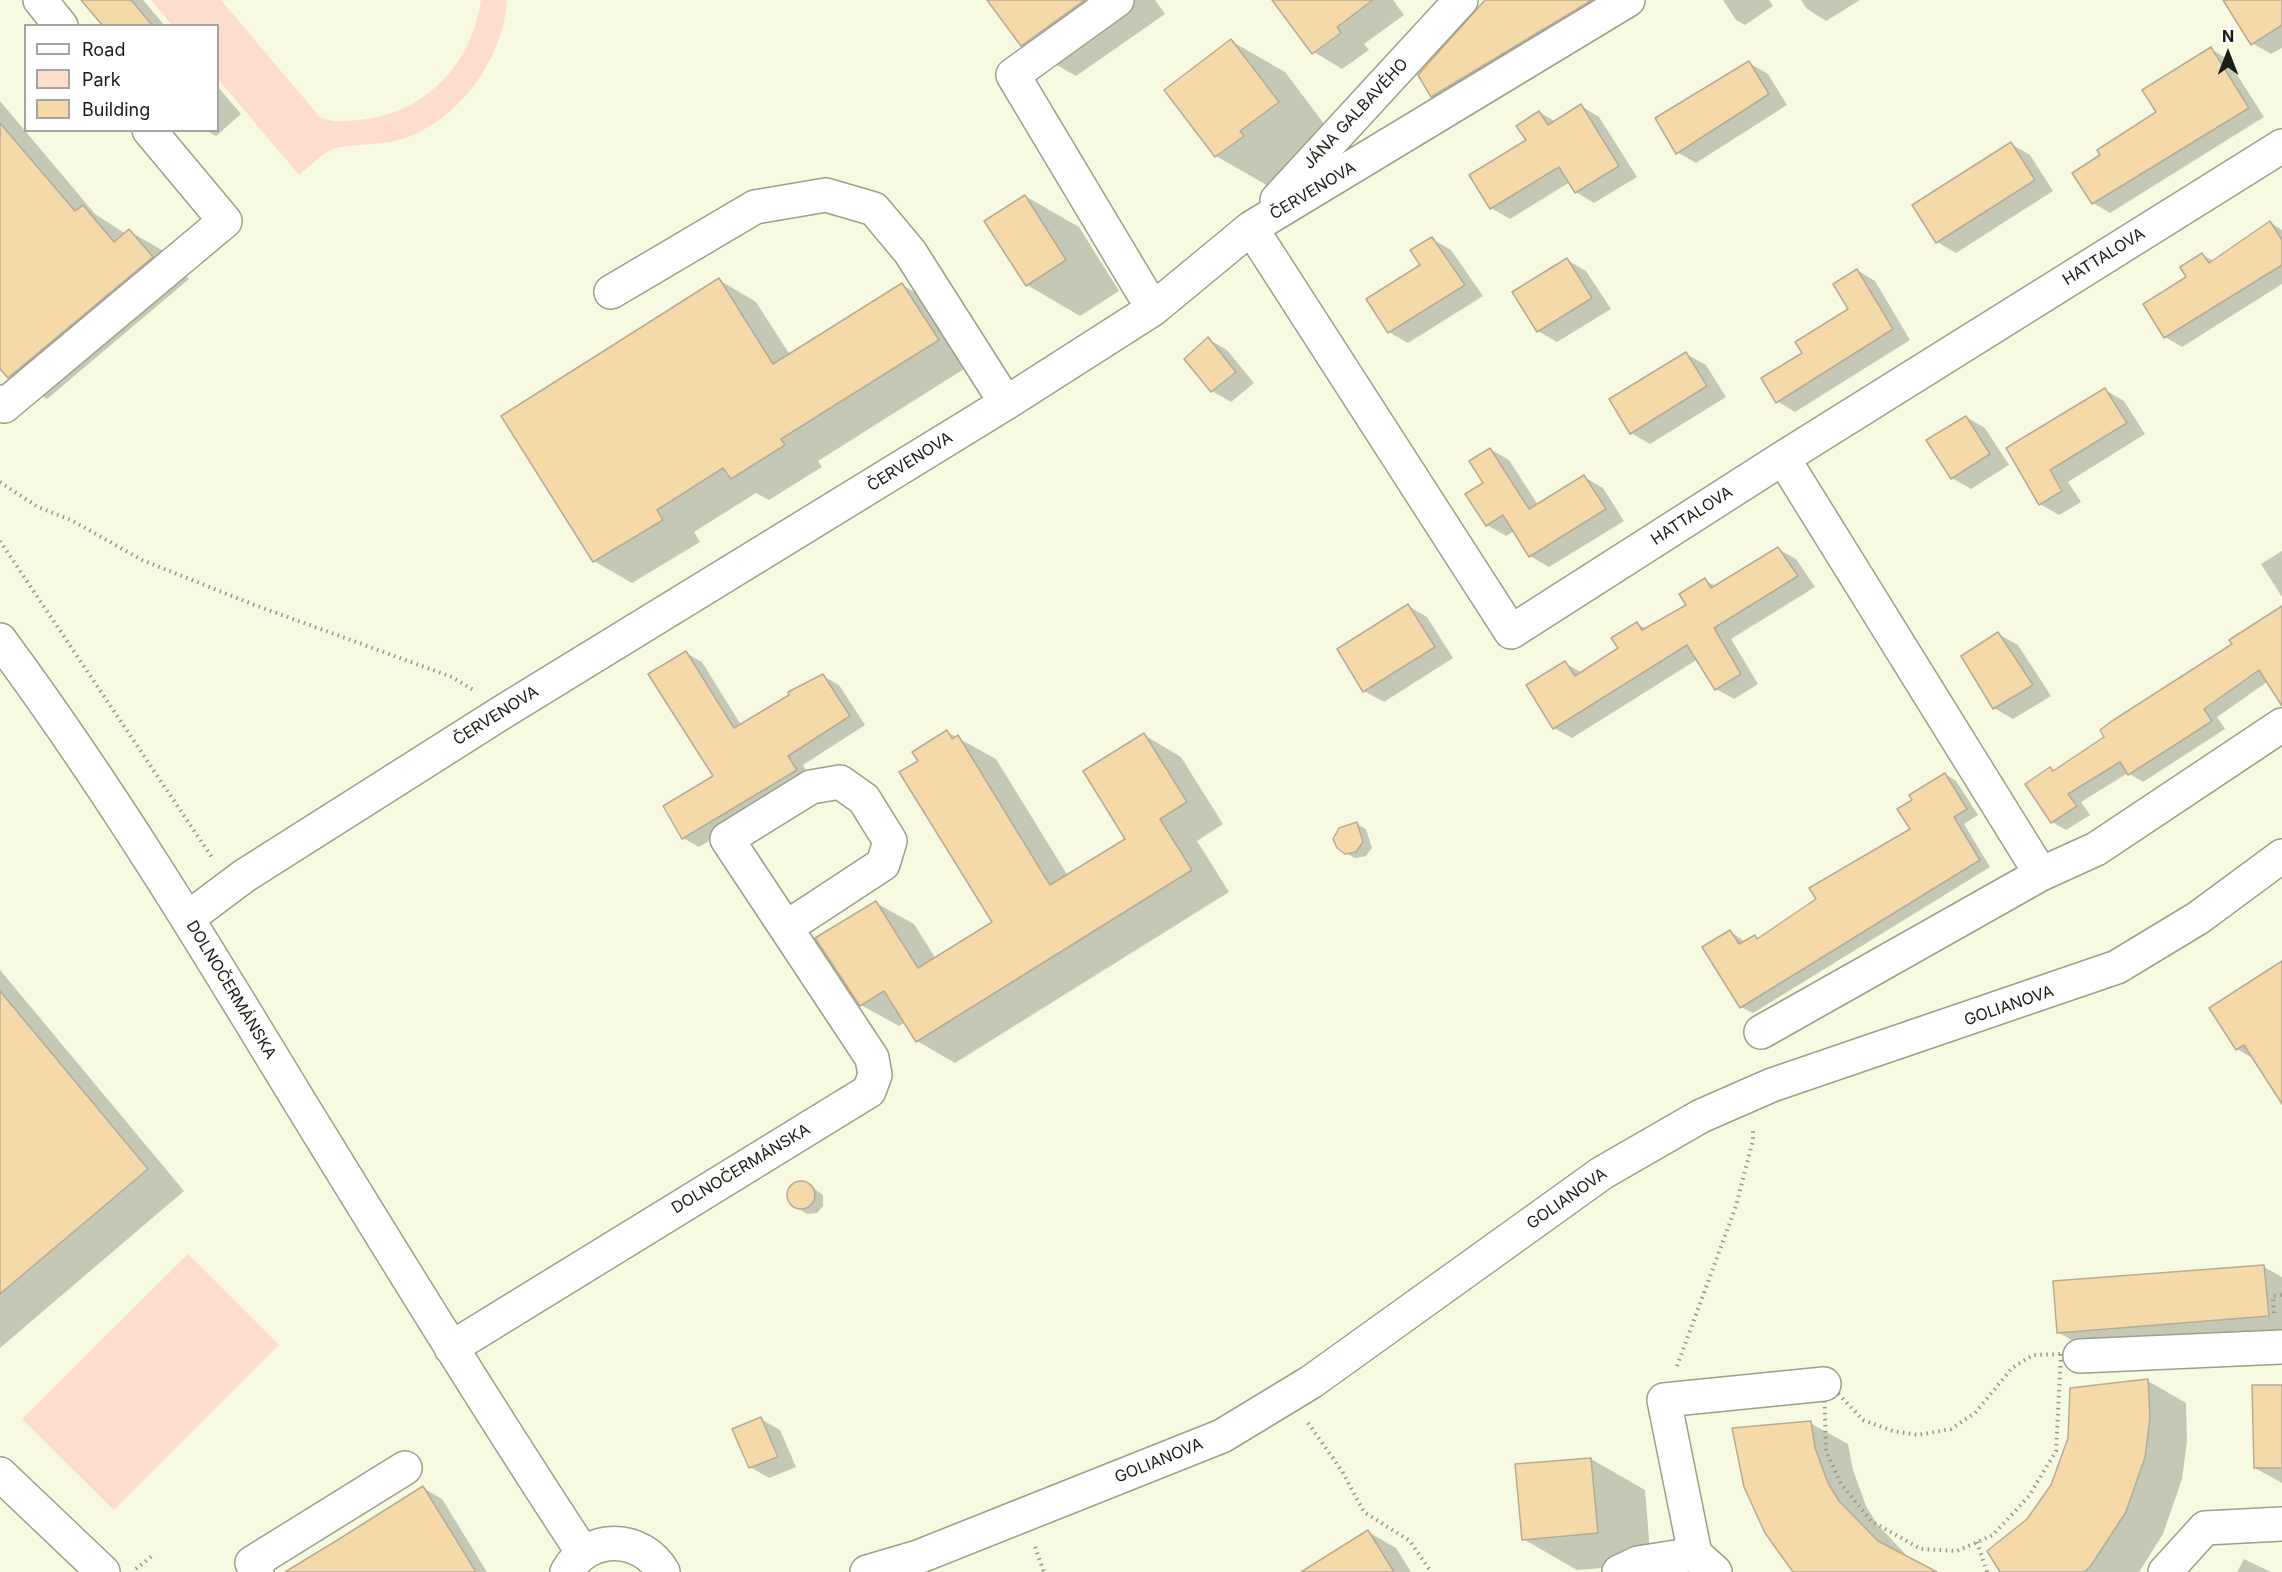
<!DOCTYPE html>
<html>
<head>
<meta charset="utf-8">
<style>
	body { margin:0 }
	#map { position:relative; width:2282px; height:1572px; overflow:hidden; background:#f7fae1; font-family:Inter,sans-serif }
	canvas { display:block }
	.legend { position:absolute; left:24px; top:24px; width:195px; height:108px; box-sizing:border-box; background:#fff; border:2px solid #a4a4a1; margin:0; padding:8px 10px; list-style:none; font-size:18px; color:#1b1c13 }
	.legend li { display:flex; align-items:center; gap:12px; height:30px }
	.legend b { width:30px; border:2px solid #a4a4a1 }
	.north { position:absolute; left:2198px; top:24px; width:60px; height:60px; -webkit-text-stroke:4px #fff; paint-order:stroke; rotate:0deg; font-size:16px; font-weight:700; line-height:24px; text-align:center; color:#1b1c13 }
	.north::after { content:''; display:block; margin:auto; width:21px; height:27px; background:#1b1c13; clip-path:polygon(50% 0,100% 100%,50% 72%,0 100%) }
</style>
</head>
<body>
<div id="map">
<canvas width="2282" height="1572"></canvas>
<ul class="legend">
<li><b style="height:8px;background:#fff"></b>Road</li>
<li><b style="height:16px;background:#feddcc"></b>Park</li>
<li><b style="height:16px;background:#f6d9a9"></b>Building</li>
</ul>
<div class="north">N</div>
</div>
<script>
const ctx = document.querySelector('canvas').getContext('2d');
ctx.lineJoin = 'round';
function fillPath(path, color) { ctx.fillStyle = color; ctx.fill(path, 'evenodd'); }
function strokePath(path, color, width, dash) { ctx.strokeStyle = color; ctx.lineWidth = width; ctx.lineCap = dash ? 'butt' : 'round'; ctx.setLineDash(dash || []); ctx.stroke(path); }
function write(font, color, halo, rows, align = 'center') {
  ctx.font = font + ' Inter,sans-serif'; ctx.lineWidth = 4.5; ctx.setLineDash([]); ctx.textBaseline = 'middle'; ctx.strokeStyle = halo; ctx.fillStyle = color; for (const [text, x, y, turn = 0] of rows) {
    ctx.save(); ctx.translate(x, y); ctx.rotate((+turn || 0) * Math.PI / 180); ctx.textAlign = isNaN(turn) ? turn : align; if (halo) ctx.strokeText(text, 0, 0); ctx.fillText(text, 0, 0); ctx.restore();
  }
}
fillPath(new Path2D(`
	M151 0H221L319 116C332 124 345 121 359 120 425 114 472 64 481 0H507C503 60 458 123 399 140 383 145 342 144 331 150 320 155 309 167 299 175L218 79V26L172 25Z
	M188 1254 279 1345 114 1510 22 1419Z`), '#feddcc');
fillPath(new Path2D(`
	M83 0H143L165 26H105Z
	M989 0H1155L1165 14 1076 76 1022 45Z
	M1274 0H1393L1404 15 1364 44 1369 50 1342 69 1314 52Z
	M1487 0H1619L1463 114 1433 96Z
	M1723 0H1769L1773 6 1745 25 1736 20Z
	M1801 0H1860L1826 21 1807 9Z
	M2242 0H2282V48L2271 54 2252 43Z
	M1231 41 1285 72 1331 133 1270 187 1216 156 1166 90Z
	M2211 49 2227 59 2264 117 2110 213 2093 203 2074 174 2158 113Z
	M1749 63 1768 74 1787 105 1696 163 1677 152Z
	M218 87 241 114 216 136 206 130H218Z
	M0 101 95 214 126 234 129 231 167 253 189 279 47 399 9 377 0 367Z
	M1581 106 1599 117 1637 177 1594 203 1576 192 1570 182 1510 219 1491 208 1539 112 1556 122Z
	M2011 144 2030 155 2053 191 1956 253 1937 242Z
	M1025 196 1079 227 1119 291 1080 316 1027 285Z
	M2271 223 2282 230V284L2182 347 2165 337 2189 277 2202 255 2214 261Z
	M1432 239 1451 250 1483 296 1408 343 1389 332 1422 266Z
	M1567 260 1586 271 1611 309 1557 342 1538 331Z
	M1857 270 1875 281 1910 340 1795 412 1777 401 1804 353 1850 310Z
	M719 280 756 302 790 355 902 285 940 306 975 362 818 461 822 467 769 500 756 493 694 532 700 542 632 583 594 561Z
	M1208 339 1227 350 1254 383 1231 402 1212 391Z
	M1686 354 1706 365 1726 397 1650 444 1631 433Z
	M2105 390 2124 401 2145 434 2068 482 2081 502 2059 515 2040 504 2008 448Z
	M1966 417 1985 428 2009 465 1971 489 1952 478 1928 441Z
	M1490 449 1509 460 1538 505 1584 477 1603 488 1624 521 1549 567 1530 556 1514 531 1506 536 1487 525 1485 483Z
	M1778 549 1796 559 1815 587 1731 639 1758 684 1734 699 1716 689 1698 659 1572 738 1554 728 1565 663 1582 673 1620 648 1637 624 1647 629 1688 605 1705 580 1717 587Z
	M2282 551V597L2261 564Z
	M1408 606 1427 617 1453 658 1384 702 1364 691Z
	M2282 608V692L2267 682 2217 717 2225 729 2143 782 2128 773 2081 802 2090 815 2066 830 2052 822 2050 769 2055 771 2106 738Z
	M1998 634 2018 645 2051 696 2013 719 1994 708Z
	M686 653 702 662 741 725 823 676 839 685 865 725 803 765 811 780 699 847 683 838 715 777Z
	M947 732 996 759 1068 876 1127 840 1144 735 1181 757 1223 824 1197 841 1229 892 955 1063 917 1041 906 1022 899 1026 861 1005 876 903 914 924 936 959 994 922 920 761Z
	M1945 774 1956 781 1978 815 1964 824 1990 867 1753 1013 1741 1007 1730 931 1745 942 1755 936 1760 939 1818 899 1912 830 1914 801Z
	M1357 824 1366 829 1372 848 1366 856 1355 858 1346 853Z
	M2282 963V1101L2256 1060 2237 1049Z
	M0 970 184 1191 0 1348Z
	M805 1182 823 1195V1206L817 1213 807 1214 789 1202 788 1192 794 1183Z
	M2264 1267 2282 1277V1334L2087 1349 2058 1332Z
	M2148 1381 2186 1403 2187 1441 2182 1479 2163 1534 2139 1572H2002L2029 1520Z
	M2282 1386V1483L2255 1468Z
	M761 1419 780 1430 796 1467 769 1478 750 1467Z
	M1810 1423 1848 1444 1853 1470 1866 1506 1877 1524 1911 1560 1933 1572H1796Z
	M1591 1459 1645 1490 1651 1564 1577 1570 1523 1539Z
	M423 1488 442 1499 487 1572H310Z
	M1368 1532 1396 1548 1411 1572H1306Z
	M2244 1559 2271 1572H2237Z`), '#0003');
const building = new Path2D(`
	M81 0H131L153 26H103Z
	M987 0H1085L1021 46Z
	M1272 0H1373L1337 27 1341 33 1312 54Z
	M1485 0H1592L1431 97 1418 75Z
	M2223 0H2282V25L2251 45Z
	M1231 39 1279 102 1240 131 1244 136 1215 157 1164 90Z
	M2211 47 2249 108 2092 204 2072 173 2100 155 2097 150 2156 112 2142 90Z
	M1749 61 1769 94 1676 154 1655 118Z
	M1581 104 1619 166 1575 193 1559 167 1490 209 1469 175 1526 140 1516 126 1539 111 1548 125Z
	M0 123 75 211 83 205 114 242 129 229 153 257 8 378 0 369Z
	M2011 142 2035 180 1936 243 1912 205Z
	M1025 195 1066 260 1026 286 984 221Z
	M2270 221 2282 240V265L2164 338 2143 304 2186 277 2180 267 2202 253 2209 263Z
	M1432 237 1465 285 1388 333 1366 299 1420 265 1410 250Z
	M1567 258 1592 298 1537 332 1512 292Z
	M1857 269 1893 329 1776 403 1761 378 1802 353 1795 342 1848 309 1833 284Z
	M719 278 773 364 902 283 939 340 781 439 785 445 731 479 723 468 657 510 663 520 593 562 501 416Z
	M1208 337 1236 372 1211 392 1184 359Z
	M1686 352 1707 386 1630 434 1609 399Z
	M2105 388 2127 423 2050 470 2062 491 2039 505 2006 448Z
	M1966 416 1990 454 1951 479 1926 440Z
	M1490 448 1529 509 1584 475 1606 509 1529 557 1503 515 1486 526 1465 494 1483 483 1469 461Z
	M1778 547 1798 576 1714 628 1741 674 1715 690 1687 645 1553 729 1526 685 1565 661 1575 676 1618 648 1611 638 1637 622 1642 630 1686 605 1679 594 1705 578 1711 588Z
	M1408 604 1435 647 1363 692 1337 649Z
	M2282 606V706L2259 670 2204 709 2212 721 2178 743 2128 775 2120 762 2068 794 2077 806 2051 823 2025 784 2050 767 2053 771 2104 737 2100 730 2112 721 2232 644 2229 640Z
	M1998 632 2033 685 1993 709 1961 656Z
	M686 651 734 728 789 695 788 692 823 674 850 716 788 756 797 770 682 839 663 806 713 776 648 674Z
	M947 730 952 739 958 735 1050 885 1125 839 1083 771 1144 733 1187 802 1160 819 1192 870 916 1042 884 991 860 1006 815 938 876 901 918 968 992 922 899 772 918 761 912 752Z
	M1945 773 1967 809 1954 817 1980 860 1740 1008 1702 947 1730 930 1739 944 1755 935 1757 939 1816 899 1809 888 1910 829 1897 809 1912 800 1909 795Z
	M1357 822 1363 842 1356 852 1345 854 1337 848 1333 839 1339 828Z
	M2282 961V1104L2244 1045 2236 1050 2209 1008Z
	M0 991 148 1169 0 1294Z
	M787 1195a14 14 0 1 1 28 0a14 14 0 1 1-28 0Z
	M2264 1265 2269 1316 2057 1333 2053 1281Z
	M2148 1379 2150 1418 2145 1457 2126 1512 2090 1567 2084 1572H2000L1987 1551 2027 1519 2051 1485 2068 1438 2070 1388Z
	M2252 1385H2282V1468H2254Z
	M761 1417 778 1457 749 1468 732 1429Z
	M1811 1421 1815 1448 1828 1483 1839 1501 1878 1541 1937 1572H1793L1765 1533 1744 1487 1732 1428Z
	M1591 1458 1598 1533 1522 1540 1515 1464Z
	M423 1486 476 1572H285L336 1541Z
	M1368 1530 1394 1572H1301Z`);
fillPath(building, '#f6d9a9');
strokePath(building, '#b7ab96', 1.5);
const minor = new Path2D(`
	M40 0 61 26
	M1117 0 1013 75 1153 309
	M1277 200 1461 0
	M1251 228 1511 632 1783 458 2282 146
	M611 292 755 207 826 195 874 209 910 252 1006 403
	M0 402 4 406 225 221 149 130
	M1783 458 2041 874
	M0 640C108 786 202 941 296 1096 390 1249 484 1402 583 1553
	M188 918 244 876 501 713 1006 403 1153 309 1251 228 1628 0
	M1761 1032 2041 874 2096 849 2282 725
	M451 1348 869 1091 875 1075 872 1058 727 839 811 787 840 782 864 799 890 841 883 864 787 927
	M2080 1356 2282 1347
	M0 1474 103 1572
	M1695 1554 1664 1400 1824 1384
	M257 1572 252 1563 405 1468
	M567 1572C588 1533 642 1535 663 1572
	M867 1572 918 1557 1222 1436 1311 1382 1602 1173 1701 1116 1772 1085 2117 967 2198 918 2282 856
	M1619 1572 1638 1563 1695 1554 1715 1572
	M2165 1572 2205 1528 2282 1524`);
strokePath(minor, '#9d9f88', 36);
strokePath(new Path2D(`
	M0 482 38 507 71 520 142 560 252 604 452 677 475 691
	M0 541 213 859
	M2274 1313 2273 1296 2282 1295
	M2061 1354 2056 1451 2029 1496 1993 1535 1957 1551 1921 1549 1871 1521 1841 1484 1826 1451 1824 1384 1833 1388 1863 1420 1893 1431 1918 1435 1951 1429 1975 1413 2012 1368 2033 1355Z
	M1677 1366 1736 1206 1753 1140V1131
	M1308 1423 1342 1471 1364 1512 1410 1541 1431 1572
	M1977 1542 1987 1572
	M1035 1547 1044 1572
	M136 1569 152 1556`), '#969886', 4, [1.5, 4.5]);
strokePath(minor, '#fff', 33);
write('16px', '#1b1c13', '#fff', [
	["JÁNA GALBAVÉHO",1356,114,-47],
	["ČERVENOVA",1313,191,-31],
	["HATTALOVA",2104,257,-32],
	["ČERVENOVA",910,462,-32],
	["HATTALOVA",1692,516,-33],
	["ČERVENOVA",496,716,-32],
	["DOLNOČERMÁNSKA",231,990,59],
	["GOLIANOVA",2009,1006,-19],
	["DOLNOČERMÁNSKA",741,1169,-31],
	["GOLIANOVA",1567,1199,-35],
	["GOLIANOVA",1159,1461,-22]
]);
</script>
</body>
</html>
